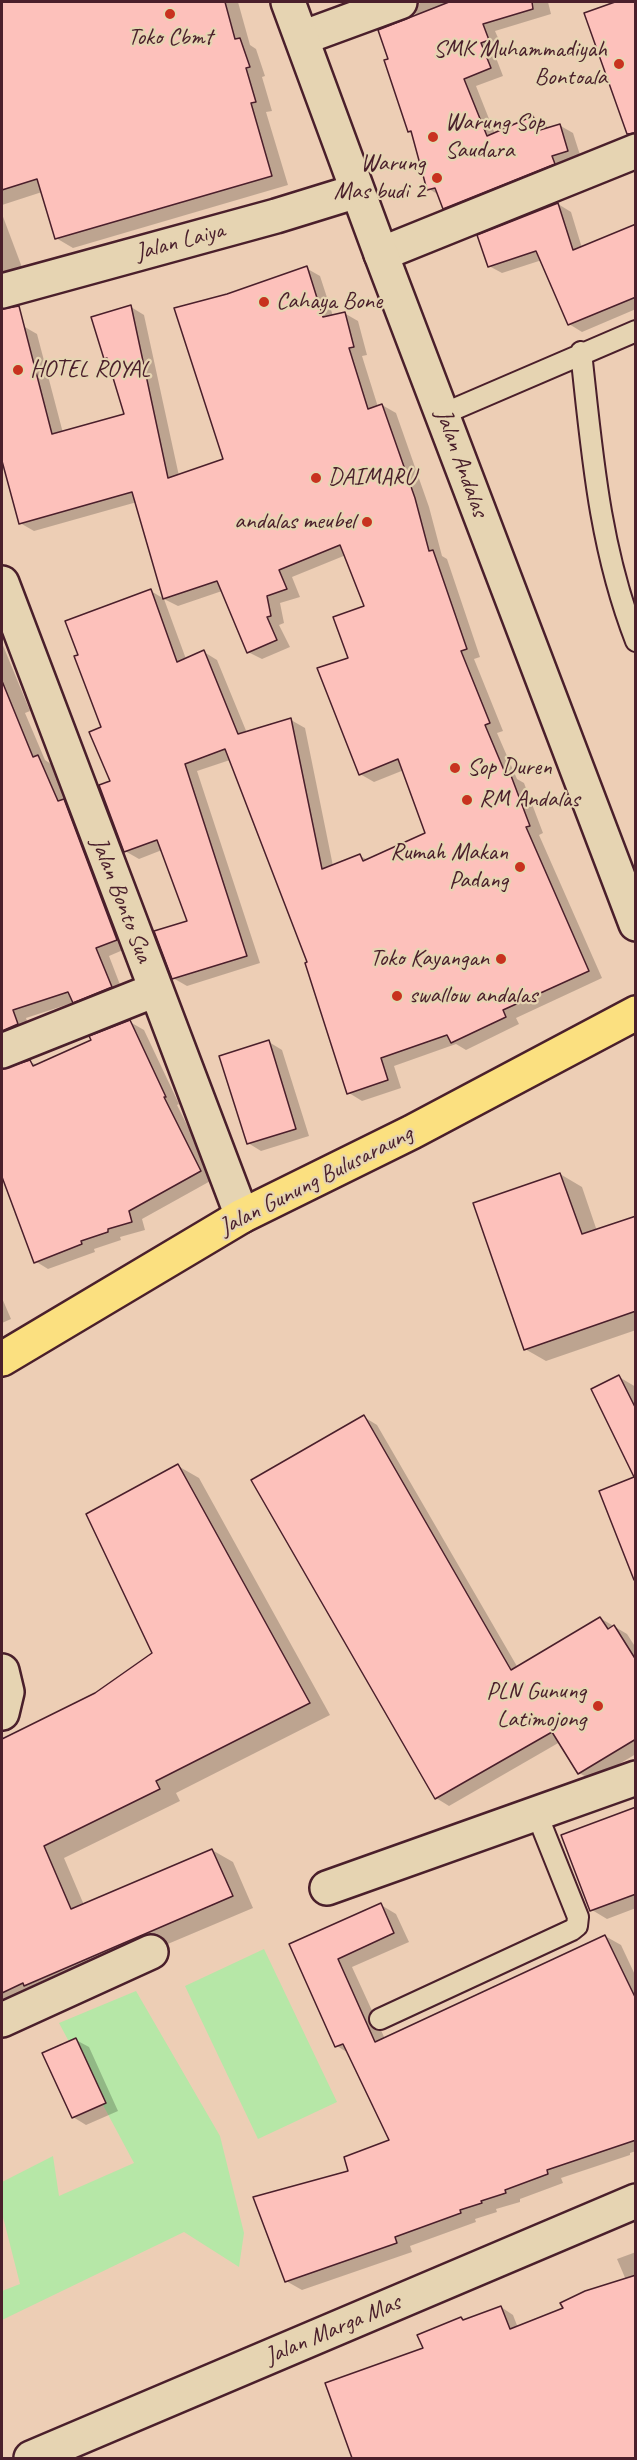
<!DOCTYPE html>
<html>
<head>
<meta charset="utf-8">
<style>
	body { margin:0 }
	#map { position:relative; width:637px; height:2460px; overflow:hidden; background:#edceb5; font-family:Caveat,sans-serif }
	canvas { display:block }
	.frame { position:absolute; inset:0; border:3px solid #4a1f2b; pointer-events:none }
</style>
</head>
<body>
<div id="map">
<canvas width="637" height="2460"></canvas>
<div class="frame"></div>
</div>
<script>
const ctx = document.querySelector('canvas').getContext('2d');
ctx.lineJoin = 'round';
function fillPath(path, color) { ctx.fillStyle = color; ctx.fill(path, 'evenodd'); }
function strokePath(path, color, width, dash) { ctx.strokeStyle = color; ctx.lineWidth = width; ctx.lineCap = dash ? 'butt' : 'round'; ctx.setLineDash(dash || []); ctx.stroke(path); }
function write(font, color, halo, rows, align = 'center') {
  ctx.font = font + ' Caveat,sans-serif'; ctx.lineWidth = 4.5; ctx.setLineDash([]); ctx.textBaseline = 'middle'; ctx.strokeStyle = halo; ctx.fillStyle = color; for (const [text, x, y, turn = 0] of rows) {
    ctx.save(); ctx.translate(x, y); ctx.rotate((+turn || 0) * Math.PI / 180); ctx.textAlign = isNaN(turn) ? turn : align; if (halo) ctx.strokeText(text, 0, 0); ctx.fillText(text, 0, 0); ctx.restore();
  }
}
fillPath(new Path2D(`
	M264 1949 337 2102 258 2139 185 1986Z
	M136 1991 220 2136 244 2233 239 2267 184 2232 2 2320V2291L20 2284 2 2213V2182L53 2156 59 2196 134 2163 59 2023Z`), '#b6e7a7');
fillPath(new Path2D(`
	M2 2H238L250 45 256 49 265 76 262 77 272 111 266 112 288 185 73 248 56 238 42 192 2 205Z
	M420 2H548L551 14 495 31 502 47 493 50 503 76 476 86 495 134 533 118 546 125 548 129 559 125 573 133 581 158 457 215 444 208 439 195 429 189 413 134 409 131 415 15Z
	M608 2H636V125L609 5Z
	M558 204 571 212 582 248 636 227V309L582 332 569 324 542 260 502 273 489 266Z
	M2 214 26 278 2 287Z
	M306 268 320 276 333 316 344 313 358 321 367 355 362 356 378 407 382 405 396 413 429 507 442 556 447 559 480 657 474 659 503 731 497 733 517 779 524 783 543 833 539 835 602 978 516 1018 519 1024 466 1050 456 1044 394 1066 401 1088 362 1101 349 1093 309 963 230 760 197 771 260 963 187 986 173 978 189 922 162 850 139 859 125 851 103 728 80 655 151 591 164 599 137 502 34 531 20 523 2 456V331L23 326 37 334 63 433 126 415 108 360 105 358 131 307 144 315 179 476 225 460 228 295ZM346 555 366 607 360 774 374 782 404 770 427 833 368 860 360 856 333 866 305 728 291 720 247 733 217 660 204 652 186 659 164 599 178 606 222 591 248 652 262 659 290 647 279 625 284 623 280 603 300 597 292 577Z
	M2 643 30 711 25 713 45 760 51 764 130 947 109 956 124 995 88 1009 75 1002 26 1018 31 1032 2 1046Z
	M130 1022 144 1030 179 1104 177 1105 214 1179 142 1219 145 1230 120 1237 121 1240 94 1249 95 1252 48 1269 35 1261 2 1173V1071L30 1062 37 1065Z
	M269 1042 282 1050 309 1136 261 1151 248 1143Z
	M560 1174 582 1187 597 1231 636 1217V1330L546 1361 525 1349Z
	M2 1298 11 1319 2 1323Z
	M619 1377 636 1387V1477Z
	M364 1417 377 1425 518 1668 600 1618 627 1634 636 1648V1754L592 1780 579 1773 560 1742 449 1806 436 1798 253 1481Z
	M178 1466 199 1478 330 1715 176 1793 180 1801 64 1858 84 1905 212 1850 233 1862 253 1908 2 2014V1960L12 1955 2 1931V1741L96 1694 154 1654Z
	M636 1808V1908L607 1919 592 1910Z
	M381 1905 396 1914 409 1942 352 1967 385 2039 605 1936 621 1945 636 1977V2151L630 2153V2155L561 2178 563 2183 520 2199V2202L496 2209 497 2212 475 2219 476 2222 410 2246 412 2252 302 2290 286 2281 350 2172 391 2141 350 2054 337 2046 291 1944Z
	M76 2040 89 2047 118 2111 86 2125 73 2117Z
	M636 2252V2458H353L327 2384 425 2349 461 2319 465 2321 501 2307 513 2315 518 2328 565 2309 626 2280 617 2259Z`), '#0003');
const building = new Path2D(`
	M2 2H225L235 39 240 38 250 67 246 68 256 102 251 103 272 176 55 239 37 179 2 190Z
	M449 2H532L533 9 483 24 489 40 481 43 491 68 464 79 487 136 533 116 540 130 560 124 568 151 552 156 555 164 443 209 435 188 427 190 411 131 408 132 384 60 388 59 378 30Z
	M615 2H636V133L627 134 584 13Z
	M558 203 573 250 636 224V297L568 325 536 251 488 267 477 235Z
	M307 266 323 317 345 312 354 347 349 348 368 409 382 404 415 498 429 551 433 550 467 649 461 651 490 723 485 725 506 775 510 773 530 826 526 827 589 971 503 1010 506 1017 451 1043 447 1035 381 1058 388 1080 347 1094 305 963 307 962 225 749 185 764 247 956 172 979 154 931 187 921 157 840 124 852 99 785 110 781 89 732 101 727 74 656 78 655 65 621 151 589 177 662 204 650 238 734 291 718 322 869 360 854 363 861 425 833 398 759 359 775 317 668 348 658 333 617 364 606 340 545 279 570 287 589 267 596 271 616 267 617 277 640 247 653 217 581 163 599 132 492 19 524 2 461V309L19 306 52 434 124 414 107 358 104 359 91 317 131 305 168 478 223 459 174 308 227 294Z
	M2 681 33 757 38 755 58 801 64 799 117 940 96 948 112 987 73 1003 68 992 13 1010 18 1024 2 1031Z
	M130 1020 166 1097H164L201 1171 129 1211 132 1222 108 1229V1232L81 1241 82 1244 34 1263 2 1177V1069L30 1060 33 1066 91 1040 89 1036Z
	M269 1040 296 1129 247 1144 219 1056Z
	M560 1173 582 1234 636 1216V1311L524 1350 473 1203Z
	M619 1375 636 1409V1579L634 1580 599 1491 634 1477 591 1389Z
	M364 1415 511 1670 600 1617 608 1629 614 1625 636 1660V1739L578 1774 552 1732 435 1799 251 1480Z
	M178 1464 310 1703 156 1781 160 1789 44 1846 71 1909 212 1849 233 1896 24 1986 23 1983 2 1993V1739L95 1693 152 1653 86 1514Z
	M636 1807V1894L590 1911 561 1835Z
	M381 1903 394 1933 338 1959 375 2042 605 1935 636 1999V2140L547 2170 548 2174 505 2190 506 2193 481 2201 482 2203 460 2210 461 2213 395 2237 397 2243 285 2282 253 2197 348 2171 344 2157 389 2140 343 2044 335 2047 289 1944Z
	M76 2038 106 2103 72 2118 42 2053Z
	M636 2275V2458H352L325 2383 423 2348 417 2335 461 2317 463 2320 501 2306 510 2329 563 2308 560 2303 585 2291Z`);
fillPath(building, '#fdc1bb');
strokePath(building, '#4a1f2b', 1.5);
const lane = new Path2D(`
	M581 352C592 452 599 546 636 641
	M443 414 636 331
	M380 2019 572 1930 577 1926 578 1917 536 1812`);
const street = new Path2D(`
	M302 38 400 2
	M381 254 636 151
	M2 291 276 216 357 191
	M2 583 242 1216
	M2 1051 155 990
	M2 1671 7 1692 2 1713
	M327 1888 636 1778
	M2 2020 151 1952
	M31 2458 636 2201`);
const secondary = new Path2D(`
	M288 2 381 254 636 924`);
const highway = new Path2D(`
	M2 1359 242 1216 412 1132 636 1013`);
strokePath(lane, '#4a1f2b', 24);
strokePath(street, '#4a1f2b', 38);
strokePath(secondary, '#4a1f2b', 38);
strokePath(highway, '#4a1f2b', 38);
strokePath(lane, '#e6d4b2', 20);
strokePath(street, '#e6d4b2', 33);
strokePath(secondary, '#e6d4b2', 33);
strokePath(highway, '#fbe080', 33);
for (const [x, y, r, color] of [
	[170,14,6,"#c8321e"],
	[619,64,6,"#c8321e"],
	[433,137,6,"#c8321e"],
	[437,178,6,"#c8321e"],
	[264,302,6,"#c8321e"],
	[18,370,6,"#c8321e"],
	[316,478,6,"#c8321e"],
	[367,522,6,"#c8321e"],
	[455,768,6,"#c8321e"],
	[467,800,6,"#c8321e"],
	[520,867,6,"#c8321e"],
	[501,959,6,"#c8321e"],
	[397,996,6,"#c8321e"],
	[598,1706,6,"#c8321e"]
]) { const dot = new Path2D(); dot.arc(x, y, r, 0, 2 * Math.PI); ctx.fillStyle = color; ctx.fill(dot); strokePath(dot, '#e6d4b2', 2); }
write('24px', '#4a1f2b', '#e6d4b2', [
	["Toko Cbmt",170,38,"center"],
	["SMK Muhammadiyah",607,50,"right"],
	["Bontoala",607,78,"right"],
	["Warung Sop",445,123],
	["Saudara",445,151],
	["Warung",425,164,"right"],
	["Mas budi 2",425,192,"right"],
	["Cahaya Bone",276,302],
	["HOTEL ROYAL",30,370],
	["DAIMARU",328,478],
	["andalas meubel",355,522,"right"],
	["Sop Duren",467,768],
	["RM Andalas",479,800],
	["Rumah Makan",508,853,"right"],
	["Padang",508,881,"right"],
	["Toko Kayangan",489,959,"right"],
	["swallow andalas",409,996],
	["PLN Gunung",586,1692,"right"],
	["Latimojong",586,1720,"right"]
], 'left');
write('24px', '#4a1f2b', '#e6d4b2', [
	["Jalan Laiya",180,242,-15],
	["Jalan Andalas",461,463,70],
	["Jalan Bonto Sua",121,900,69],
	["Jalan Gunung Bulusaraung",316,1181,-27],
	["Jalan Marga Mas",333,2330,-23]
]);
</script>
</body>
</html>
